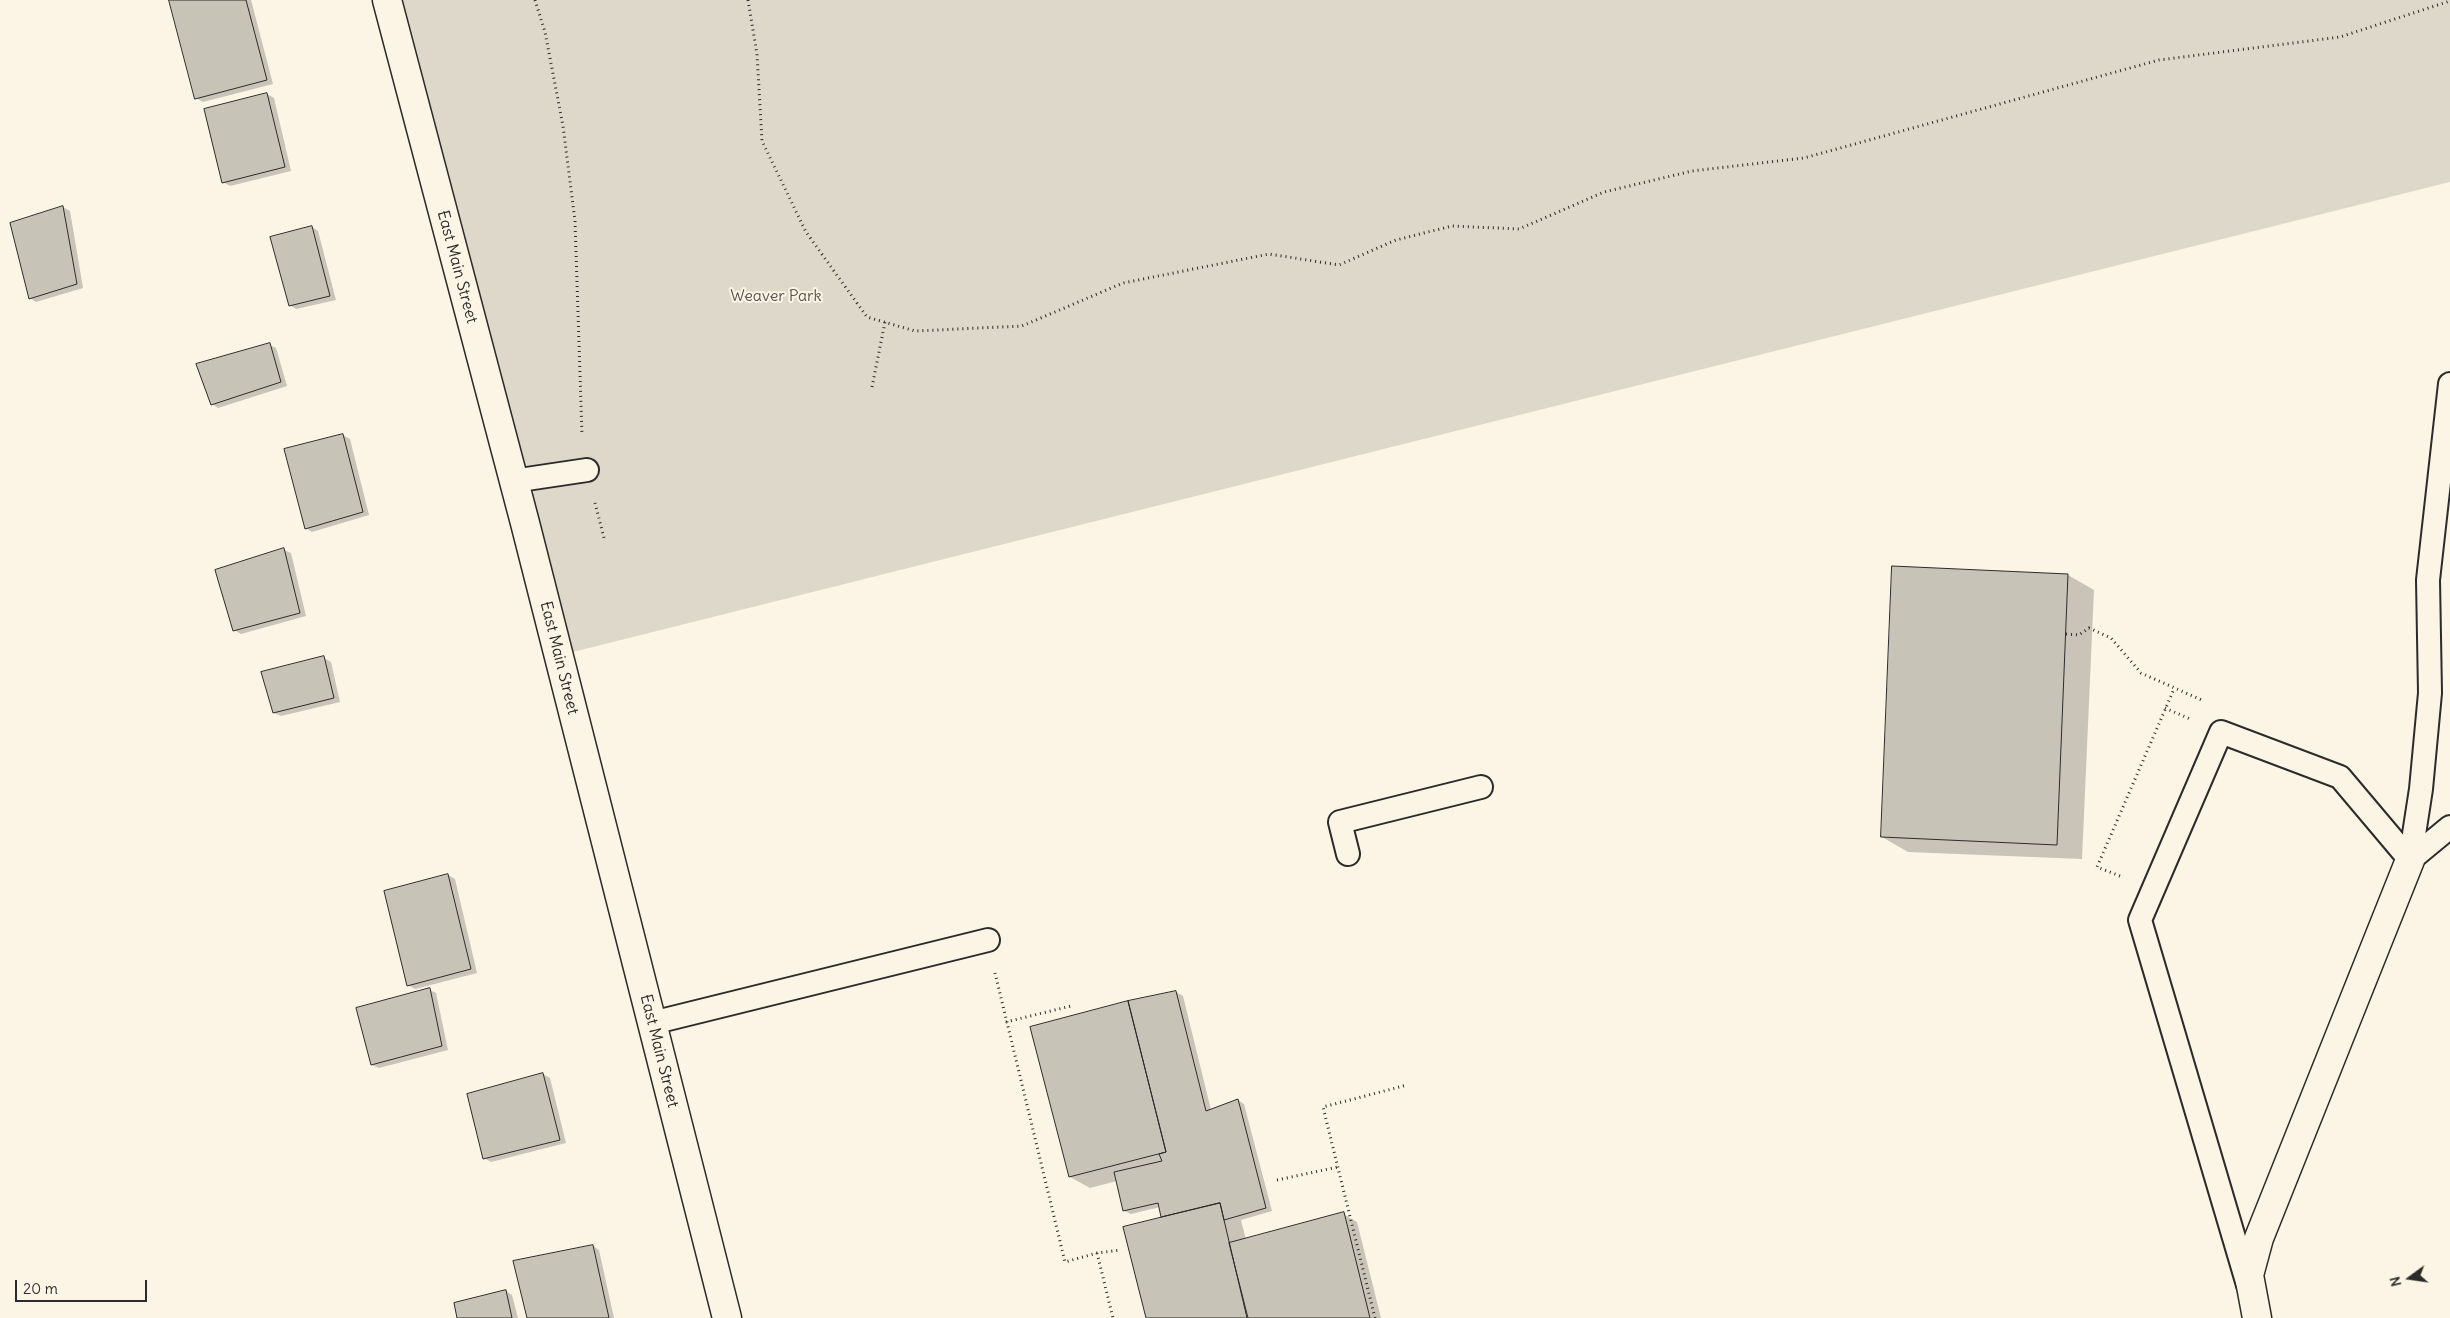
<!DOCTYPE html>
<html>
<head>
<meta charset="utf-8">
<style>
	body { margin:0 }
	#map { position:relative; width:2450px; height:1318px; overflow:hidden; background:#fcf5e5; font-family:Delius,sans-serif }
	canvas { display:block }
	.north { position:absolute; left:2385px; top:1253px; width:50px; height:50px; -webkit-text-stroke:4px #fcf5e5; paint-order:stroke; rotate:256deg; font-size:14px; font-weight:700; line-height:20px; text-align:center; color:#2b2b2b }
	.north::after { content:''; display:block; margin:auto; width:18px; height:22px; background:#2b2b2b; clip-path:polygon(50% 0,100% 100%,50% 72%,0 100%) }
	.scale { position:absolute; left:15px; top:1280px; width:132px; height:22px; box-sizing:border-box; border:2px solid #2b2b2b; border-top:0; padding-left:6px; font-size:15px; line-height:18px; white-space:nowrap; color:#2b2b2b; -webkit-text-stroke:4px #fcf5e5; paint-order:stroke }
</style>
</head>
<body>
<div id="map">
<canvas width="2450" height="1318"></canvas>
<div class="north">N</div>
<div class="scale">20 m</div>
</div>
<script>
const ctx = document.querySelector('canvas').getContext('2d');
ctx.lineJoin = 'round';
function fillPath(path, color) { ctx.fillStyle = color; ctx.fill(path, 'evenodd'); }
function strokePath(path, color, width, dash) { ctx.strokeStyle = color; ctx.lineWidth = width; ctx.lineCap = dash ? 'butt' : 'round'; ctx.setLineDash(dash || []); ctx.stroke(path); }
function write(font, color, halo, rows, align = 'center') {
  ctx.font = font + ' Delius,sans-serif'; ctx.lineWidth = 4; ctx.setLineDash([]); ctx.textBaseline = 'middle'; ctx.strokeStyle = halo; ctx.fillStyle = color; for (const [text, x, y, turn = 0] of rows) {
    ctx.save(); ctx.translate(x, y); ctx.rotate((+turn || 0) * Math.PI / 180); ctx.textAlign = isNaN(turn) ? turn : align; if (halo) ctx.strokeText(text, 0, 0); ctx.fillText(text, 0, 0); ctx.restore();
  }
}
fillPath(new Path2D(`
	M395 0H2450V182L561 655Z`), '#ded8ca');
fillPath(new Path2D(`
	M171 0H251L273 84 203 102 196 98Z
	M267 94 274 98 291 171 230 186 223 182Z
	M63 207 70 211 83 288 36 302 30 298Z
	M312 227 318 231 336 300 296 309 290 305Z
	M270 345 276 348 287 386 218 408 212 404Z
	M343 435 350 439 369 515 312 532 306 528Z
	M284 550 291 553 306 616 241 634 234 630Z
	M2068 575 2094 590 2082 859 1908 852 1882 837Z
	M324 658 331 662 340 702 281 716 274 713Z
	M448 875 455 879 477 973 415 989 408 985Z
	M430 990 436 993 448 1050 379 1068 372 1065Z
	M1176 992 1183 996 1211 1110 1238 1100 1244 1104 1272 1211 1241 1220 1246 1240 1343 1214 1357 1222 1381 1318H1147L1165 1218 1160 1207 1131 1214 1125 1211 1117 1181 1090 1188 1070 1177Z
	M543 1074 550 1078 566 1143 491 1162 484 1158Z
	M593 1246 599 1250 614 1318H528Z
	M506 1291 512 1295 518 1318H459Z`), '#0003');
const building = new Path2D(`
	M169 0H246L267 80 195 99Z
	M267 93 285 167 222 183 204 109Z
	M63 206 77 284 29 299 10 223Z
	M312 226 330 296 289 306 270 237Z
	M270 343 281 382 211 405 196 364Z
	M343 434 363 512 305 529 284 449Z
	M284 548 300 613 233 631 215 570Z
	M1892 566 2068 574 2057 845 1881 837Z
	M324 656 334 698 273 713 261 672Z
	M448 874 471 969 407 986 384 891Z
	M430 988 442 1046 371 1065 356 1008Z
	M1176 991 1206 1111 1238 1099 1266 1208 1224 1220 1220 1203 1161 1217 1158 1203 1123 1211 1114 1172 1162 1161 1159 1154 1166 1152 1128 1001Z
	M1128 1001 1166 1152 1069 1177 1030 1027Z
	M543 1073 560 1140 483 1159 467 1094Z
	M1220 1203 1247 1318H1146L1123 1227Z
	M1344 1212 1370 1318H1248L1229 1243Z
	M593 1245 609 1318H527L513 1261Z
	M506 1290 512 1318H457L454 1303Z`);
fillPath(building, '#c8c3b7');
strokePath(building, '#2b2b2b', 1);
const lane = new Path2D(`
	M513 481 587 470
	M1348 854 1340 822 1481 787
	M2410 860 2421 789 2430 693 2428 580 2450 384
	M2410 860 2450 827
	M652 1023 988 940
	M2248 1285 2140 920 2221 732 2340 777 2410 860`);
const street = new Path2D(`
	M2257 1318 2249 1275 2259 1238 2410 860`);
const secondary = new Path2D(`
	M387 0 525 523 727 1318`);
strokePath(lane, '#2b2b2b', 26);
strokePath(street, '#2b2b2b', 31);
strokePath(secondary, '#2b2b2b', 31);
strokePath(new Path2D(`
	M535 0 545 32 563 126 575 221 582 435
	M748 0 757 54 762 141 806 232 867 317 915 331 1022 326 1123 283 1269 254 1339 265 1396 240 1452 226 1519 229 1604 192 1692 171 1804 158 2159 60 2340 37 2450 1
	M872 387 885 322
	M595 503 604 538
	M2066 634 2079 635 2089 628 2111 638 2141 673 2204 701
	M2165 708 2190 719
	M2120 876 2097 867 2174 689
	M995 973 1065 1262 1097 1253 1121 1250
	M1006 1022 1071 1006
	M1277 1180 1338 1167
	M1097 1253 1113 1318
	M1375 1318 1323 1107 1407 1085`), '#2b2b2b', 3, [1, 4]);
strokePath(lane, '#fcf5e5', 22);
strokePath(street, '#fcf5e5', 28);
strokePath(secondary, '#fcf5e5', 28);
write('16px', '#2b2b2b', '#fcf5e5', [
	["East Main Street",457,267,75],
	["East Main Street",559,658,76],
	["East Main Street",659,1051,76]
]);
write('16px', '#585653', '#fcf5e5', [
	["Weaver Park",776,296]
]);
</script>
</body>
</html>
